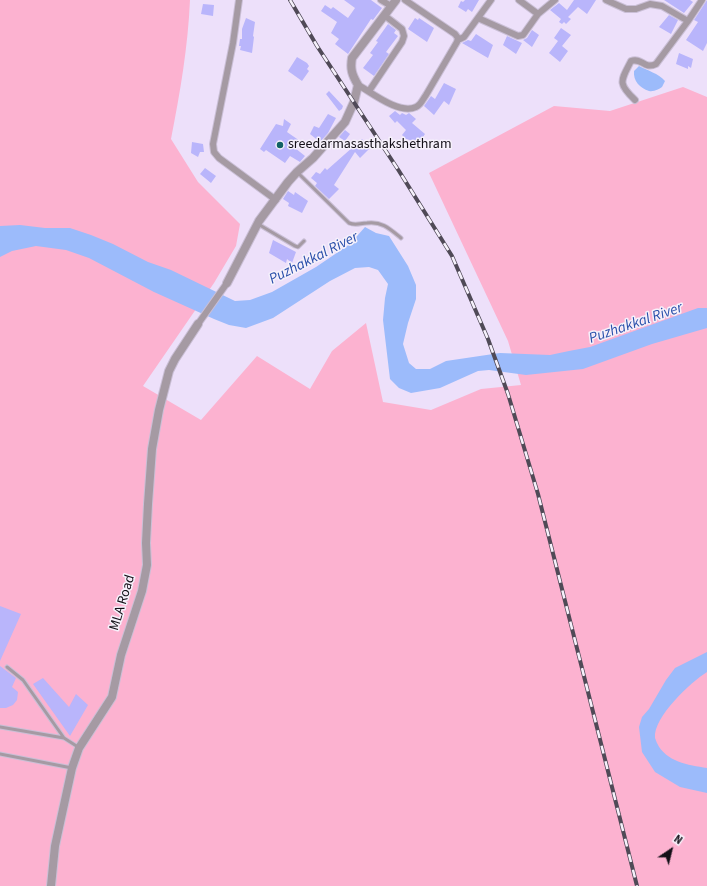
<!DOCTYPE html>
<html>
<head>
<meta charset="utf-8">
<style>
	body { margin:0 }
	#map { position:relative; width:707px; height:886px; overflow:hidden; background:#ede0fa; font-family:"Source Sans 3",sans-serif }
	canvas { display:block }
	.north { position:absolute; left:651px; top:830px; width:40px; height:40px; -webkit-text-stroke:3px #f6f1fb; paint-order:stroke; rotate:35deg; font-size:11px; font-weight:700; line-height:16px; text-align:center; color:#130f17 }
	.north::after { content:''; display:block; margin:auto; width:14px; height:18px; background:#130f17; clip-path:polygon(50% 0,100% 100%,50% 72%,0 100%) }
</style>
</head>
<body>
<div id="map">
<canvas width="707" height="886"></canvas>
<div class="north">N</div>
</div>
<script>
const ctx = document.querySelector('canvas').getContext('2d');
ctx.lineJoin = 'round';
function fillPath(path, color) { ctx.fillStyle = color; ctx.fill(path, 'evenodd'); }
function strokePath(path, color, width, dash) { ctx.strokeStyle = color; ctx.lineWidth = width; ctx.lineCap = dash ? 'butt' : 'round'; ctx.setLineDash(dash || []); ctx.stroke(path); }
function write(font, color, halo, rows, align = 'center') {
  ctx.font = font + ' "Source Sans 3",sans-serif'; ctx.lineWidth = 3; ctx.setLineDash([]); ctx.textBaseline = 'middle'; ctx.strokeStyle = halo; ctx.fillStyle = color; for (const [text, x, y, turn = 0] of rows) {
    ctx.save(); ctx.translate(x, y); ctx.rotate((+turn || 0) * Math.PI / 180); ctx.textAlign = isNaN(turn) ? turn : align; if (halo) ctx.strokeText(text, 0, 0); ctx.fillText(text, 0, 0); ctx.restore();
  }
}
fillPath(new Path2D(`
	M0 0H190C188 47 180 93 171 139L198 182 240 224 236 246 214 283 143 386 201 420 257 356 310 389 332 351 366 323 383 402 431 410 481 389 521 385 508 341 429 173 554 106 610 111 683 87 707 97V886H0Z`), '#fcb2d0');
fillPath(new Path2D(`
	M639 66C648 71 658 73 665 81L662 87C659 89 654 92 649 91 640 88 633 81 634 71Z
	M20 225 45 228H70L91 235 113 244 148 262 171 270 235 301 250 300 272 292 316 267 350 244 365 227 376 233 389 236 408 266 416 285V299L408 323 403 344 409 363 416 369H430L446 361 500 353 550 355 569 351 590 347 698 308H707V328L652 344 583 369 526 375 489 370 478 371 440 388 411 393 399 388 390 379 383 320 385 298 388 284 378 270 369 267 355 268 330 281 273 318 246 328 229 325 214 319 154 292 89 258 66 250 36 246 12 251 0 257V226Z
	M707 652V672C691 682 653 717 655 738 655 738 657 743 657 743 666 762 688 765 707 768V793L680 787 655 772 642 752 639 727 642 717 649 709 666 680 675 668Z`), '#9cbbfb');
fillPath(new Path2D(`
	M344 0H371L382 8 373 20 371 19 348 54 335 44 339 39 331 33 337 22 321 11 325 5 331 9 333 7 348 18 355 8Z
	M465 0H479L472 12 468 9 466 12 458 7 461 1 463 2Z
	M574 0H596L587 14 578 7 568 17 571 19 566 24 564 22 562 24 559 22 561 19 550 10 559 3 567 10Z
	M664 0H690L693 2 684 13Z
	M707 0V43L703 51 686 40 698 22 694 20Z
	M203 4 214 5 213 16 201 14Z
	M669 15 678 20 671 34 659 27Z
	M246 18 255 22 253 36 254 37 252 53 240 50 241 46H239L240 39H242V29Z
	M415 18 418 20 419 18 434 28 427 42 408 29Z
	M388 24 396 30 394 33 398 36 386 52 389 54 374 76 363 68 373 55 370 53 378 42 376 41Z
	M561 28 571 35 562 46 568 51 560 62 549 53 558 41 554 38Z
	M532 30 539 35 532 47 523 40 527 38Z
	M476 34 493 45 488 58 462 43 468 40 471 41Z
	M507 36 522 43 516 54 503 45Z
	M679 53 693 59 691 68 688 66V69L676 64Z
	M297 57 307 63 309 66 307 69 309 71 302 81 288 71Z
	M444 83 456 89 449 105 444 101 434 115 424 106 431 96 435 99Z
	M329 91 343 106 342 109 339 111 326 94Z
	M395 111 400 115 402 113 406 115 409 113 416 119 412 123 425 134 419 143 417 144 413 140V141L406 139 402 135 406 130 397 121 395 123 389 116Z
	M328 114 336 118 328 133 320 142 310 134 314 126 319 128Z
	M284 119 291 124 287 132 300 141 295 148 305 156 300 162 290 156 285 163 266 150 264 152 260 149 276 124 283 126Z
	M345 130 350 134 345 141 339 137Z
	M362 139 370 148 360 158 355 152 334 185 339 189 329 199 315 186 317 183 311 178 316 172 320 174 325 168 327 170Z
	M192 142 203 144 204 152H200L198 157 191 153Z
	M205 168 216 176 211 183 200 174Z
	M288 191 294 195 295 192 308 201 302 213 288 206 289 203 283 199Z
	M273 240 296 252 292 263 287 259 286 263 269 253Z
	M0 606 21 614 0 661Z
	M0 666 16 678 12 687 18 692 17 700 13 705 6 708H0Z
	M43 678 69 707 76 694 88 705 70 736 33 684Z`), '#b9b5fb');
const service = new Path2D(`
	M297 172 349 223C356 226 360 223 367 223 382 221 390 229 401 238
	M258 224 295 246 298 247 304 241
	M7 667 23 680 64 738
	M0 727 64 738 78 747
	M0 754 72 768`);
const minor = new Path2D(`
	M239 0 233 43 213 144 214 152 219 158 276 200
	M381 0 391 6
	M519 0 538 14
	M606 0 626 9H636L650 4 662 6 688 21
	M478 18 518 36 523 35 538 14 555 0
	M458 38 460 39 464 37 491 0
	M358 85C371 92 399 115 416 107 421 105 423 99 426 95L457 42 458 38 455 34 405 0
	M369 91 402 42 404 36 402 29 384 15
	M635 100C617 83 621 81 631 61 642 57 644 70 656 64L688 21 702 0
	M198 324 227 283`);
const tertiary = new Path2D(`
	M227 283 259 221 288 182 297 172 313 158 345 122 354 102 358 85C352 75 350 69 352 58L396 0
	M51 886 55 846 72 768 79 748 112 697 121 655 142 591 147 565 146 543 148 504 152 449 159 410 169 371 175 359 198 324`);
strokePath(service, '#cabfd6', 5);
strokePath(minor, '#cabfd6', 8);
strokePath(tertiary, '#cabfd6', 10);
strokePath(service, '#a59aa3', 3);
strokePath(minor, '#a59aa3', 6);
strokePath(tertiary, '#a59aa3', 8);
const rail = new Path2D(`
	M290 0 317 46 399 171 452 256 488 339 508 394 538 494 637 886`);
strokePath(rail, '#504a57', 4);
strokePath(rail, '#f6f1fb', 2.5, [8]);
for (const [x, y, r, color] of [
	[280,145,4,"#116265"]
]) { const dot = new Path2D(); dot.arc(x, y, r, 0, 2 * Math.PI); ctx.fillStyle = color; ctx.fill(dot); strokePath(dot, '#f6f1fb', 1.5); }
write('14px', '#130f17', '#f6f1fb', [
	["sreedarmasasthakshethram",288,145]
], 'left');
write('14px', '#130f17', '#f6f1fb', [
	["MLA Road",123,603,-73]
]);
write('italic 15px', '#2a4faa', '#f6f1fb', [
	["Puzhakkal River",314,259,-27],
	["Puzhakkal River",636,324,-19]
]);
</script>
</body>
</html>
